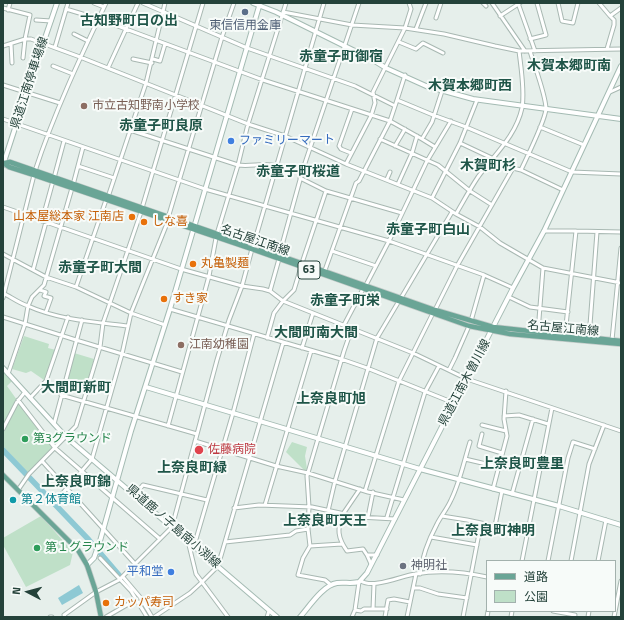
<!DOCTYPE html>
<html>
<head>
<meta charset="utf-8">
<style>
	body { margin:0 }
	#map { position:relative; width:624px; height:620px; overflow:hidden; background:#e6efeb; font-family:"Titillium Web","Noto Sans JP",sans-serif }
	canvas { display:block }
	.frame { position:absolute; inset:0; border:4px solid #24423a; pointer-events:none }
	.legend { position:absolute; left:486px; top:560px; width:130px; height:52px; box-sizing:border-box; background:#f7fbf9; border:1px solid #a3b1ad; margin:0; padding:5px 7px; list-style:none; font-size:12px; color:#24423a }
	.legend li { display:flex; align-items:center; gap:8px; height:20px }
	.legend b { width:20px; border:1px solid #a3b1ad }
	.north { position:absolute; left:8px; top:572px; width:40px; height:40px; -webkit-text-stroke:3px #f7fbf9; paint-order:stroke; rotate:276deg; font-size:11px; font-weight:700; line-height:16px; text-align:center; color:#24423a }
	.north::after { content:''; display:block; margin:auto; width:14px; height:18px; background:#24423a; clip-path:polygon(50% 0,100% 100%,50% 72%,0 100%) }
</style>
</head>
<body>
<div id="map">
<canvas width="624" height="620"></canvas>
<div class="frame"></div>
<ul class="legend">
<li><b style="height:5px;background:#6aa596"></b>道路</li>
<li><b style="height:11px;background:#bfe0c8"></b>公園</li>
</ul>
<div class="north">N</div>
</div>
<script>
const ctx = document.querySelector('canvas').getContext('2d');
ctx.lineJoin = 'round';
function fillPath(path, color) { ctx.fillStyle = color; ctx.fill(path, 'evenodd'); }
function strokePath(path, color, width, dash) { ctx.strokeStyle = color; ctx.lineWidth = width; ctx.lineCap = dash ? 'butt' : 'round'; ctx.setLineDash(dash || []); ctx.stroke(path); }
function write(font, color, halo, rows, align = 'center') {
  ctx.font = font + ' "Titillium Web","Noto Sans JP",sans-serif'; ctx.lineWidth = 4; ctx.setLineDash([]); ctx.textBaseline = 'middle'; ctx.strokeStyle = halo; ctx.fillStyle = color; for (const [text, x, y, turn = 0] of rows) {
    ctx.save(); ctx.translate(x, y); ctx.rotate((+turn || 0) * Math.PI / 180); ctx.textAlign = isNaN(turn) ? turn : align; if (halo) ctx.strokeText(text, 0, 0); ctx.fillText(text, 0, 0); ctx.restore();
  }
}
fillPath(new Path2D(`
	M24 336 49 344 48 348 56 350 44 380 31 371 26 373 12 369Z
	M74 353 94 359 85 391 65 386Z
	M3 372 12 381 7 386 17 400 3 425Z
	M18 403 53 448 28 473 3 446V432Z
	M292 442 307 447 305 456 307 469 305 471 286 452Z
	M41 516 73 552 70 565 26 587 3 545V538Z`), '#bfe0c8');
fillPath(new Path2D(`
	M79 585 83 593 62 605 58 598Z`), '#8ec9d4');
strokePath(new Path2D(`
	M3 450 89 540 125 582
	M131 590 140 602 149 617`), '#8ec9d4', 5.5);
const street = new Path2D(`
	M94 3 104 7
	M143 3 247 48 355 86 395 106
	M483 3 486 6
	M492 3 525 51
	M518 3 535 51
	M558 3 562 21 573 23 578 3
	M599 3 610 16 621 8
	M3 8 30 15 25 39 23 58
	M66 9 99 19 263 80 390 121 422 139 435 147
	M8 10 10 3
	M283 12 352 25 405 28 444 34 495 46 519 51 621 49
	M133 14 160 24
	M500 16 520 3
	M436 18 441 3
	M36 20 51 21
	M416 29 426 3
	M74 34 88 41
	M530 39 546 35 537 3
	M399 42 416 49 423 43 443 53
	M11 44 12 63
	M3 46 25 39H31L80 57 248 124 285 136 346 164 432 198 456 214 480 227 500 243 543 268 621 283
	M55 47 68 3
	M607 49 614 25V20L610 16
	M133 59 152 63
	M153 59 160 61 165 44
	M53 66 73 74
	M108 68 138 3
	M3 85 60 103
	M610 92 621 87
	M397 100 405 75
	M3 119 205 189 389 241 484 275 513 288
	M540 127 584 145
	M130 130 238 165C252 167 263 162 277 166
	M380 139 438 165 470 191 492 205
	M422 139 432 122 442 91
	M460 143 513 168 521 170 563 190
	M395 146 405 129
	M351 153 341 149 339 146 352 109
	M346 164 371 116 375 103 373 92 405 28 411 9 409 3
	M78 166 114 178
	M521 170C527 157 545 121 546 109 546 95 534 65 530 51
	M35 171C54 113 80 58 106 3
	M54 178 64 141
	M300 178 326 191 402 213
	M387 179 390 172
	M398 184 412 153 417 136
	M73 185 83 147
	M108 197 146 83 165 3
	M432 198 460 143 477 100
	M3 207 181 269 242 286 263 289 270 291 283 301 413 353 467 379 621 431
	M142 208 203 3
	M456 214C463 202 470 189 478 177 494 155 516 136 522 108 525 91 521 68 519 51
	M168 218 222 37 234 3
	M42 221 53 181
	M544 231H576L621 232
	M217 234 238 165 248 124 286 3
	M253 247 324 3
	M332 251 376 266
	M3 254 46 277 76 287 131 313 165 325
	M279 256 303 169 359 3
	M302 263 326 191
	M33 270 46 222
	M324 273 356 183 359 181 390 121 397 100 433 115 466 127 572 172 621 174
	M366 285 389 241 427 161 451 121
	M76 287 106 200
	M40 290 46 292 44 296 51 298 46 312
	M270 291 279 259
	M3 293C11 297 19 303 28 306 59 320 95 322 128 326
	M509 297 530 307 568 312
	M3 298 34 175
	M401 298 452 212
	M170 309 341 359 367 368 454 403
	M435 310 457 266 513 168
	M3 317 76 340 182 372
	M471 321 484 275
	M344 325 363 289
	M538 332 543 268
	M565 335 576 231
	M267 338 274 313 283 301 294 290 301 267
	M589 338 597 232
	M612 340 621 248
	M302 348 313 313
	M449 370 455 358 469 326
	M8 374 25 324 28 306 32 297 44 285 72 188
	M61 395 197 434
	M30 398 46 381 68 317
	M18 400 55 448 160 539
	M504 416 519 415 548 424
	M54 424 82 320
	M482 425 506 431
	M168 426 209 276 216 238
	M3 429 17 402 25 392
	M482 434 479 446 502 453
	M195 441 276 466 308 473 368 492 404 500
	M465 459 499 467
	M42 461 136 565
	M493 489 507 436 504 419 506 391
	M18 490 29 474 76 426 100 347 103 323 141 212
	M365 491 399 381 433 313
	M512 494 533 419
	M135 495 143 485 207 500
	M56 501 92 459 122 354 131 313 168 221
	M265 505 311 351
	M234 508 259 505 312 507 359 517 395 519
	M328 511 335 481 377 338 399 301
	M341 514C338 530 337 537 347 551L363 549 367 555H377
	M343 514 360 489
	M442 516 467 520 528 533
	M368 517 373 492
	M387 517 425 392 439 366
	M495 526 502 491
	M431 537 477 545
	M188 541 196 574 228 617
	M225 542 290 535 296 531 308 529
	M194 546 233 413 254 334
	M310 546 342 544
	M367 555 371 564
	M100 558 131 591 147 617
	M522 561 552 408
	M548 561 568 458 573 442 595 449
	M571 561 589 464 604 425
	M598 561 606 520
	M420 574C422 557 429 539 437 524 441 516 447 509 451 500 460 482 464 461 470 442
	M123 577 140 597 152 617
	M361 581C373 589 401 576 415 574 439 570 464 572 487 577
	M331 585 325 580 298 575 303 558 310 546 308 529 309 507 307 476 344 351 352 328
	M413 588H420L438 594 467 598
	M373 609 374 584
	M355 610 361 611 364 609H387
	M553 611 575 615 574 617
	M50 617H52
	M65 617 64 615 96 592 119 580 172 527 217 360 229 320 242 286 252 249
	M106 617 137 599
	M154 617 190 593 202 582 218 566 283 343
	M267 617 269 611
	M352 617 355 610 359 582
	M385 617 388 600 394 599 410 602
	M407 617 416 574
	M463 617 481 523
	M487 617 488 611
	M511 617 512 611
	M588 617 589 611
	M614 617 621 581`);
const secondary = new Path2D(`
	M253 3 276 12 373 60 386 68 426 86 473 99 621 119
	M3 165 33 73 57 3
	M3 368 66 437 277 617
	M146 387 420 469 559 506 621 525
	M87 565 94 558 100 541 131 431 170 309 260 3
	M300 617C309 607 323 585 337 583 344 582 352 584 359 582L367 573 513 288 544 231 621 66`);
const primary = new Path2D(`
	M3 163 9 167 34 175 252 249 469 326 510 334 621 344
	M4 163 10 162 246 244
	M261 249 435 310 493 327 621 341
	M3 475 78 550 87 565 96 592 101 617`);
strokePath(street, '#a8b8b2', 5);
strokePath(secondary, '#a4bbb3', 6);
strokePath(primary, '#c2cac8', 6);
strokePath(street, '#fff', 3);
strokePath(secondary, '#fff', 4);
strokePath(primary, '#6aa596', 4.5);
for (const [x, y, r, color] of [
	[245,12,4,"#5c6f8a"],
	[84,106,4,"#8d6e63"],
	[231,141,4,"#3f7fe0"],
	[132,217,4,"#e8710a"],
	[144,222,4,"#e8710a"],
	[193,264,4,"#e8710a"],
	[164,299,4,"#e8710a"],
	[181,345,4,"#8d6e63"],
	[25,439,4,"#2e9e5b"],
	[199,450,5,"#e0444e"],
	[13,500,4,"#0f9aa8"],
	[37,548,4,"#2e9e5b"],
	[403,566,4,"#6b7280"],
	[171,572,4,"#3f7fe0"],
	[106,603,4,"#e8710a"]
]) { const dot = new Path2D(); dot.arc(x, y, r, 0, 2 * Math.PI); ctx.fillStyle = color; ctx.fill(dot); strokePath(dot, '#f7fbf9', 1.5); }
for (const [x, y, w] of [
	[309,270,22]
]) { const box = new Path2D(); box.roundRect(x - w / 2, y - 9, w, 18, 3); ctx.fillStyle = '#f7fbf9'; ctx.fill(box); strokePath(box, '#24423a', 1); }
write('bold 11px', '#24423a', null, [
	["63",309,270]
]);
write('12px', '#4e5e75', '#f7fbf9', [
	["東信信用金庫",245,26]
]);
write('12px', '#24423a', '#f7fbf9', [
	["県道江南停車場線",30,83,-72],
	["名古屋江南線",255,241,19],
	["名古屋江南線",563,329,5],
	["県道江南木曽川線",465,383,-62],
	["県道鹿ノ子島南小渕線",173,527,41]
]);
write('12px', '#785e54', '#f7fbf9', [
	["市立古知野南小学校",92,106],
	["江南幼稚園",189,345]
], 'left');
write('12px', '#366cbe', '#f7fbf9', [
	["ファミリーマート",239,141],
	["平和堂",163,572,"right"]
], 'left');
write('12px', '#c56008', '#f7fbf9', [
	["山本屋総本家 江南店",124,217,"right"],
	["しな喜",152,222],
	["丸亀製麺",201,264],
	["すき家",172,299],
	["カッパ寿司",114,603]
], 'left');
write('12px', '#27864d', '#f7fbf9', [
	["第3グラウンド",33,439],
	["第１グラウンド",45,548]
], 'left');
write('12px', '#be3a42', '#f7fbf9', [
	["佐藤病院",208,450]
], 'left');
write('12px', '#0d838f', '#f7fbf9', [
	["第２体育館",21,500]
], 'left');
write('12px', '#5b616d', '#f7fbf9', [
	["神明社",411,566]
], 'left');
write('bold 14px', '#1f5548', '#f7fbf9', [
	["古知野町日の出",129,22],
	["赤童子町御宿",341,58],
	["木賀本郷町南",569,67],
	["木賀本郷町西",470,87],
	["赤童子町良原",161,127],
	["木賀町杉",488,167],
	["赤童子町桜道",298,173],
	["赤童子町白山",428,231],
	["赤童子町大間",100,269],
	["赤童子町栄",345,302],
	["大間町南大間",316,334],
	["大間町新町",76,389],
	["上奈良町旭",331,400],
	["上奈良町豊里",522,465],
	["上奈良町緑",192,469],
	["上奈良町錦",76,483],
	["上奈良町天王",325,522],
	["上奈良町神明",493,532]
]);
</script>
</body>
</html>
